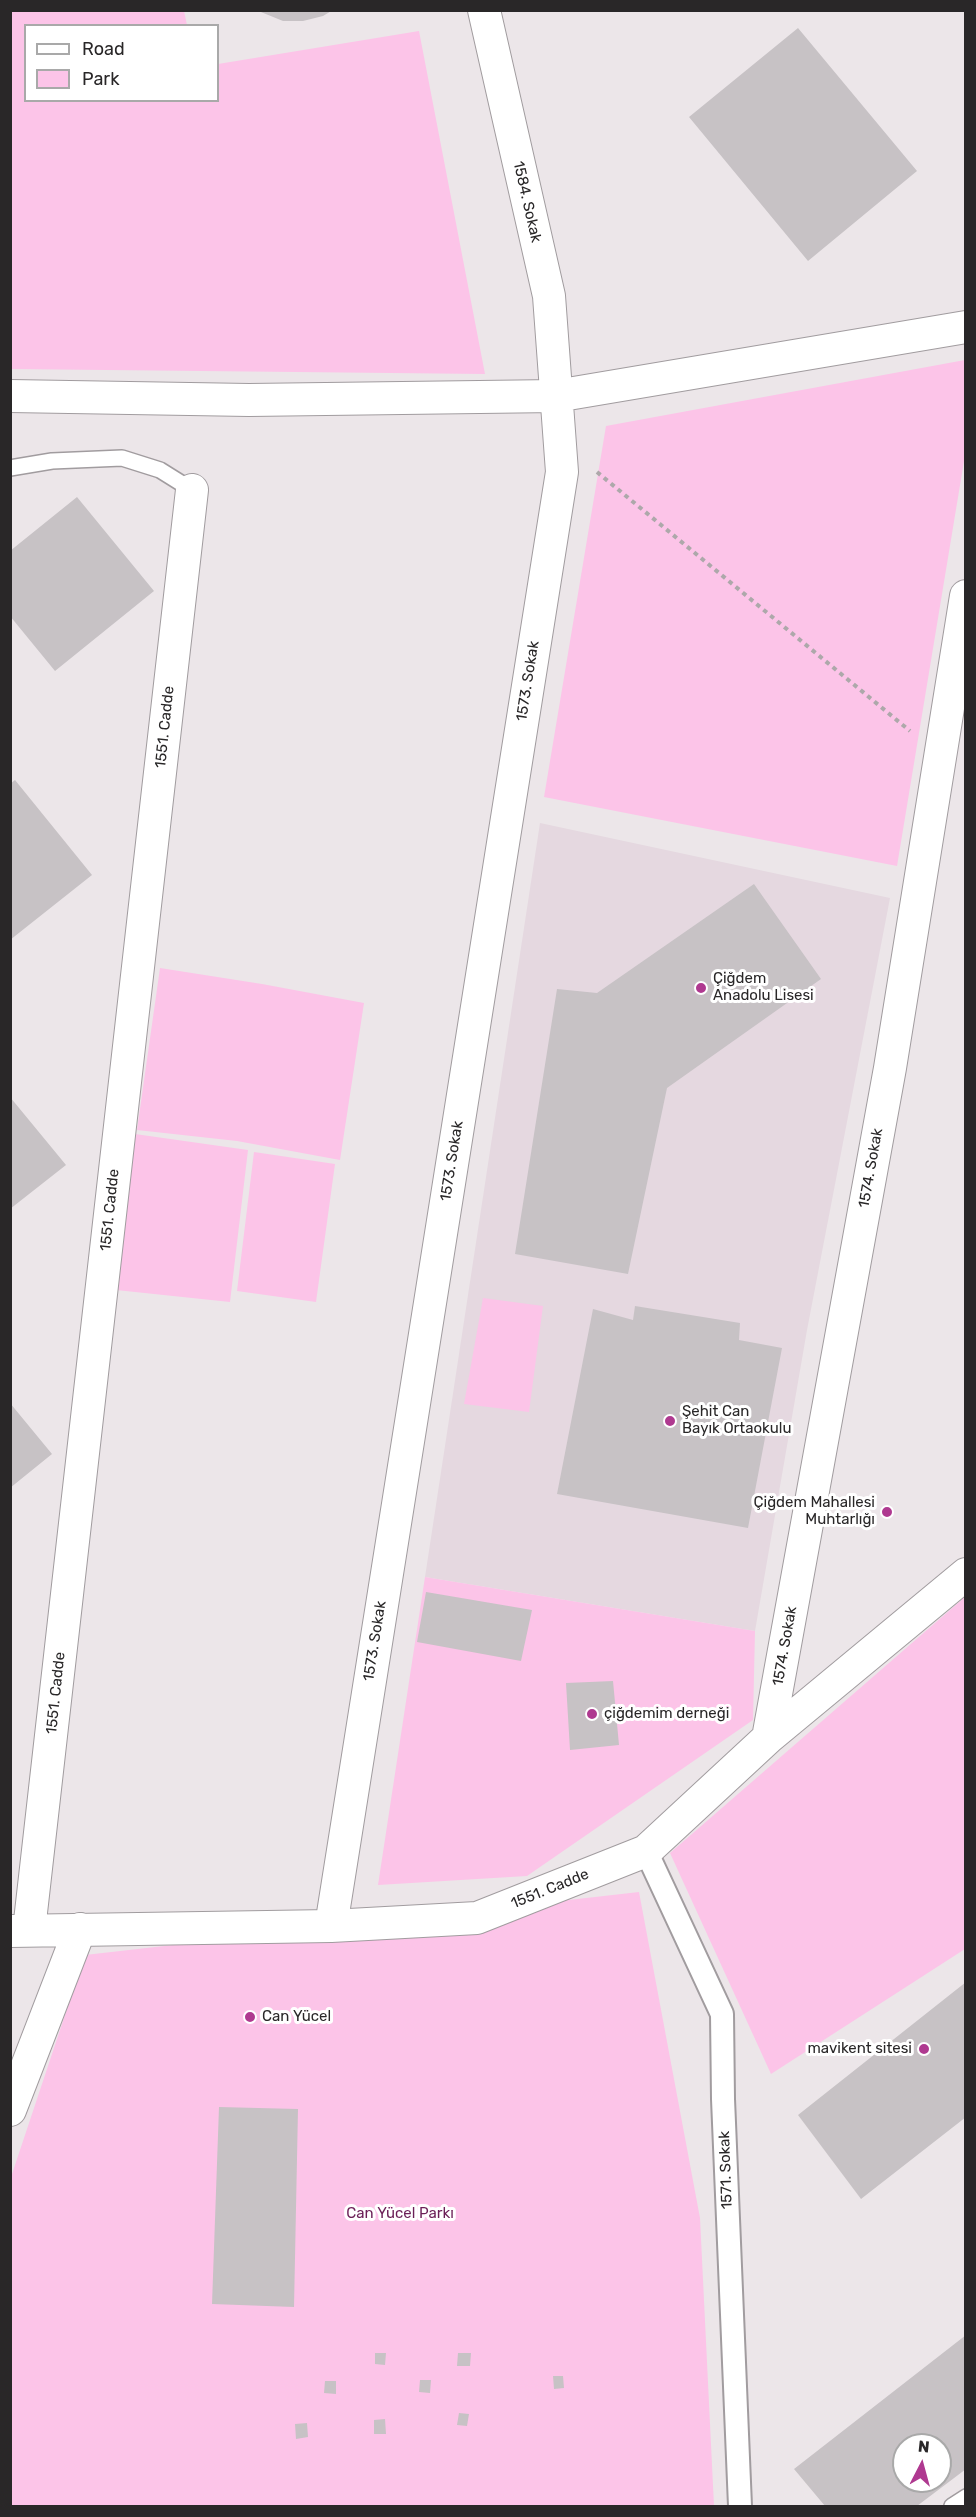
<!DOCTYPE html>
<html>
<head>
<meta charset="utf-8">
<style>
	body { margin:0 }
	#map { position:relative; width:976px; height:2517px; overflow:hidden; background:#ece6e9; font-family:Rubik,sans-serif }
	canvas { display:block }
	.frame { position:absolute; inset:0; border:12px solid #292728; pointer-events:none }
	.legend { position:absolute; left:24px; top:24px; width:195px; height:78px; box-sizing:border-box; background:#fff; border:2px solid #a9a9a9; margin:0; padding:8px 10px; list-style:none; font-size:18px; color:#292728 }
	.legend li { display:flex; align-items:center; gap:12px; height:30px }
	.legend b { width:30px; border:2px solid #a9a9a9 }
	.north { position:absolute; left:892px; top:2433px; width:60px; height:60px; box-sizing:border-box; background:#fff; border:2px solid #a9a9a9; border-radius:50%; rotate:6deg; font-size:16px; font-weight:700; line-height:24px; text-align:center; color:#292728 }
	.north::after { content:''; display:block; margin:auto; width:21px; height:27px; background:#af3990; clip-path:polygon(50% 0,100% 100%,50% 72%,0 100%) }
</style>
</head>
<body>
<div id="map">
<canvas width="976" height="2517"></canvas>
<div class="frame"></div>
<ul class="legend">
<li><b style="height:8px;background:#fff"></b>Road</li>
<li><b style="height:16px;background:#fcc4e8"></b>Park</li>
</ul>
<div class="north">N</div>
</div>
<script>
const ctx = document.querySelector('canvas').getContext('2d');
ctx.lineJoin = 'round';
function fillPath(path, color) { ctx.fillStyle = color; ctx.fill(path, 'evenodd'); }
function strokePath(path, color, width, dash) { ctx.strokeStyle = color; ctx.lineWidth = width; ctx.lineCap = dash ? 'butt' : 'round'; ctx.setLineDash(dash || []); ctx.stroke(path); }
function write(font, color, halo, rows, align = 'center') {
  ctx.font = font + ' Rubik,sans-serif'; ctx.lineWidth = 6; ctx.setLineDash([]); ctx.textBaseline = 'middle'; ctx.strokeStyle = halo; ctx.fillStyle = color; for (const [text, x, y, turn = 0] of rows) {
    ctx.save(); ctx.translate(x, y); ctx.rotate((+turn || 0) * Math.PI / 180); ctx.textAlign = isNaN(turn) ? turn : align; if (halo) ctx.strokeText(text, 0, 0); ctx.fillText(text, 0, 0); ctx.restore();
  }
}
fillPath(new Path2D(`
	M540 823 890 898 807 1330 755 1631 425 1577Z`), '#e5d8e0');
fillPath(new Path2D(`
	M11 10 184 11 187 25 26 26V100H218V64L419 31 485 374 11 369Z
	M965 360V455L897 866 544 797 606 426Z
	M160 968 262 984 364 1003 340 1160 237 1141 137 1130Z
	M135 1134 248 1150 230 1302 116 1290Z
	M254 1152 335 1164 316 1302 237 1291Z
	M483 1298 543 1306 529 1412 464 1404Z
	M425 1577 755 1631 753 1720 527 1876 378 1885Z
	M965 1597V1949L771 2074 670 1853Z
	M639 1892 700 2218 714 2506H11V2177L85 1955Z`), '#fcc4e8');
fillPath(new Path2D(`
	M256 10H333L323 16 303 21H283Z
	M798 28 917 171 808 261 689 117Z
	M77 497 154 591 55 671 10 616V551Z
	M15 780 92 875 10 940V784Z
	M754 884 821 979 667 1088 628 1274 515 1254 557 989 597 993Z
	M10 1097 66 1165 10 1209Z
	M635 1306 740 1323 739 1340 782 1348 748 1528 557 1494 593 1309 633 1320Z
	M10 1403 52 1454 10 1488Z
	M426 1592 532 1610 521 1661 417 1642Z
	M613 1681 619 1745 570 1750 566 1683Z
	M966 1982V2117L861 2199 798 2115Z
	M219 2107 298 2109 294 2307 212 2304Z
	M966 2335V2469L917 2506H825L794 2469ZM904 2445H940V2481H904Z
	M375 2353H386L385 2365 375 2364Z
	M458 2353H471L470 2366H457Z
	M553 2376H563L564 2388 554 2389Z
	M420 2380H431L430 2393 419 2392Z
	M325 2381H336V2394L324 2393Z
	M459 2413 469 2414 467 2426 457 2425Z
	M385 2419 386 2434H374V2420Z
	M307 2423 308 2437 296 2439 295 2424Z`), '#c7c2c5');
const service = new Path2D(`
	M10 468 52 461 122 458 160 470 192 490
	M952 2506 966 2497`);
const pedestrian = new Path2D(`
	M646 1851 722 2014 723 2099 740 2506`);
const minor = new Path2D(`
	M10 396 249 400 556 396 966 327
	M768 1738 890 1068 966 596
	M331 1926 562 472 549 296 484 10
	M29 1930 192 490
	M10 1931 331 1926 477 1918 646 1851 768 1738 966 1574
	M10 2110 80 1929`);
strokePath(service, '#a19c9f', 18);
strokePath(pedestrian, '#a19c9f', 26);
strokePath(minor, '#a19c9f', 34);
strokePath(new Path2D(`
	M597 472 910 731`), '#ada8aa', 4, [4.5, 4.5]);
strokePath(service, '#fff', 15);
strokePath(pedestrian, '#fff', 22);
strokePath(minor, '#fff', 32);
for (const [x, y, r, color] of [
	[701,988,6,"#af3990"],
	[670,1421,6,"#af3990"],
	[887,1512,6,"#af3990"],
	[592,1714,6,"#af3990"],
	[250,2017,6,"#af3990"],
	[924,2049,6,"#af3990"]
]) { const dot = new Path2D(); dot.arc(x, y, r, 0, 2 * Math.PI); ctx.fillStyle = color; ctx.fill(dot); strokePath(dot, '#fff', 2); }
write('15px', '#292728', '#fff', [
	["1584. Sokak",527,202,77],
	["1573. Sokak",528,681,-81],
	["1551. Cadde",165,727,-84],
	["1573. Sokak",452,1161,-81],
	["1574. Sokak",871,1168,-80],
	["1551. Cadde",110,1210,-84],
	["1573. Sokak",375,1641,-81],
	["1574. Sokak",785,1646,-80],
	["1551. Cadde",56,1693,-84],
	["1551. Cadde",550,1889,-22],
	["1571. Sokak",726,2170,-92]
]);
write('15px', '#292728', '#fff', [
	["Çiğdem",713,979],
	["Anadolu Lisesi",713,996],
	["Şehit Can",682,1412],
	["Bayık Ortaokulu",682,1429],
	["Çiğdem Mahallesi",875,1503,"right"],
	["Muhtarlığı",875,1520,"right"],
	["çiğdemim derneği",604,1714],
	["Can Yücel",262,2017],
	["mavikent sitesi",912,2049,"right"]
], 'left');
write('15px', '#6b1f57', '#fff', [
	["Can Yücel Parkı",400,2214]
]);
</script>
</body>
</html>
